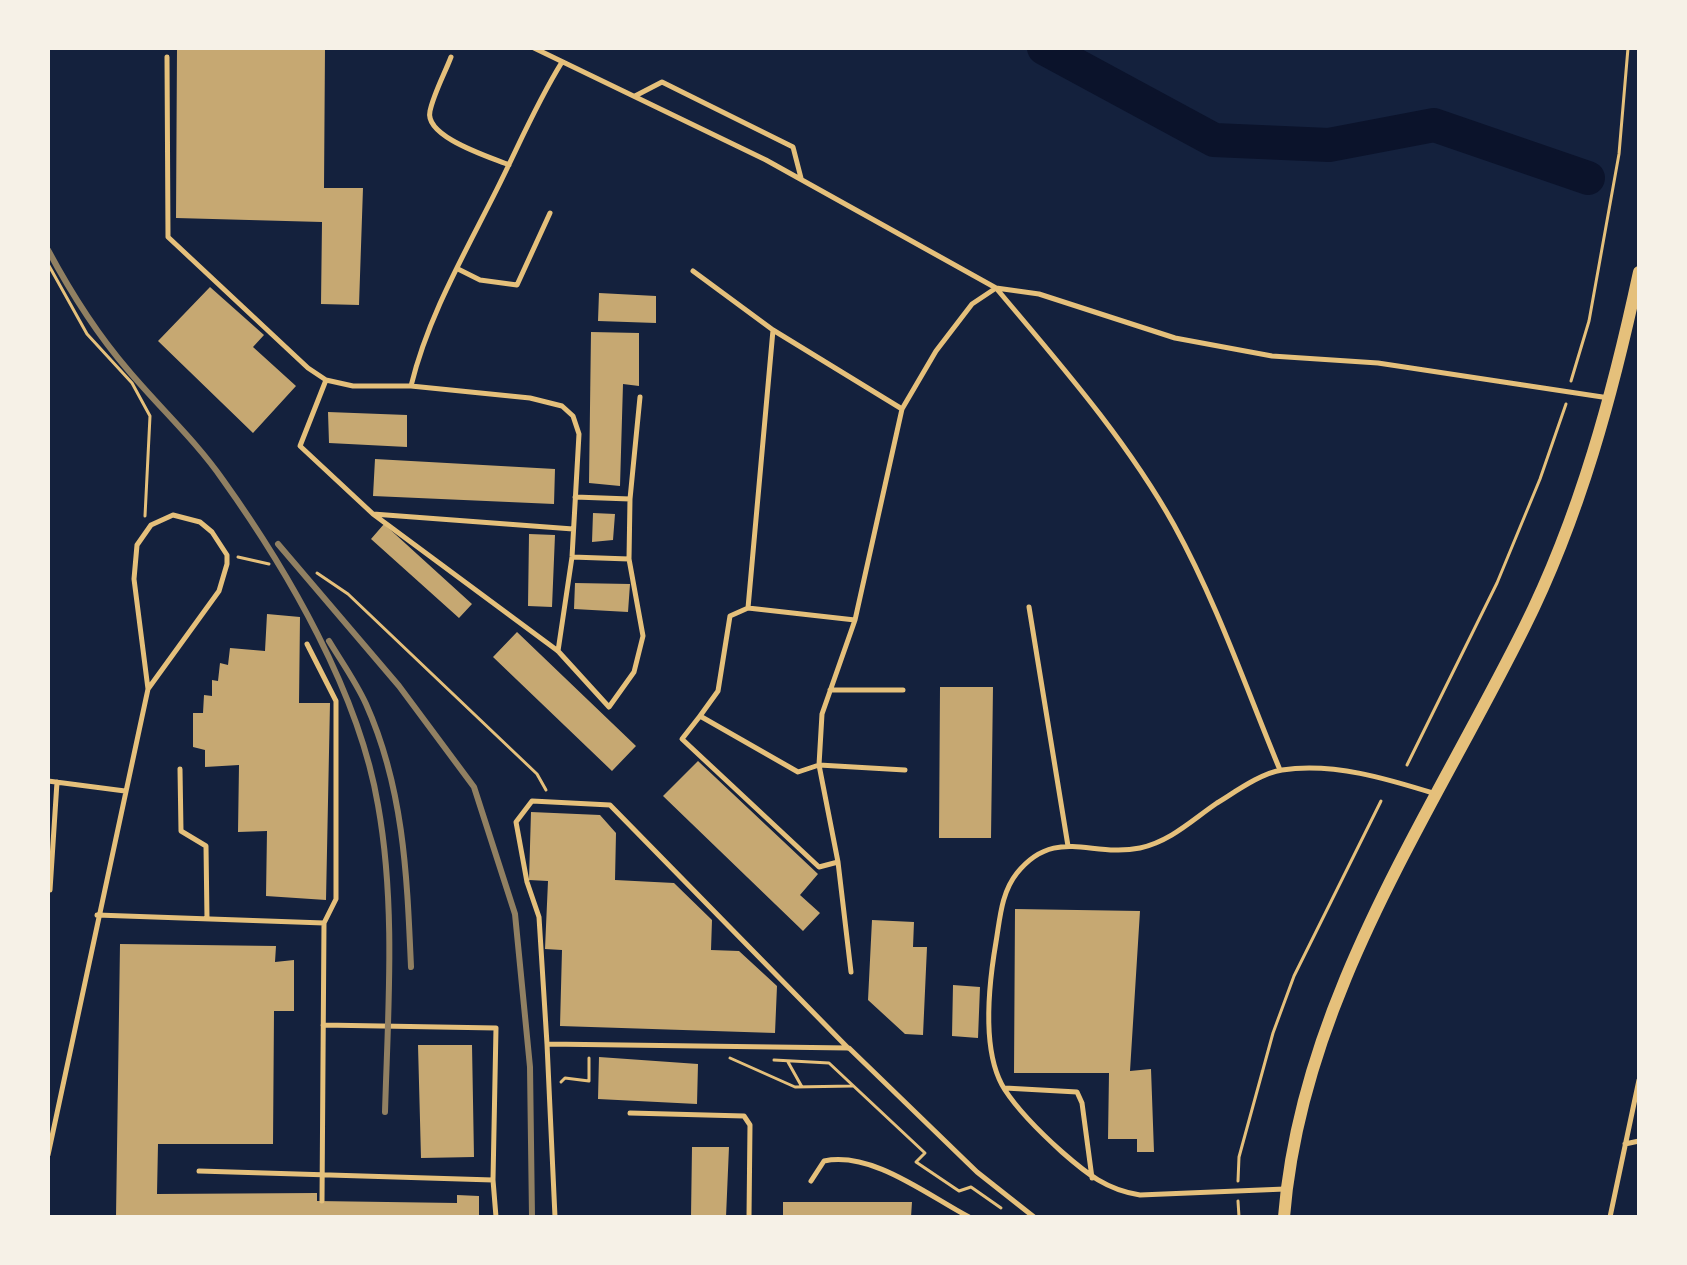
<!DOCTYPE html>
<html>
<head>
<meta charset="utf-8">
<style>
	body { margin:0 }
	#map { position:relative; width:1687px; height:1265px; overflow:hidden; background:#14213d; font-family:"Nunito Sans",sans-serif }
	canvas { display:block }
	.frame { position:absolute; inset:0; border:50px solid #f6f1e7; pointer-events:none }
</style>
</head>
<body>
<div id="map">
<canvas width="1687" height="1265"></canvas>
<div class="frame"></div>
</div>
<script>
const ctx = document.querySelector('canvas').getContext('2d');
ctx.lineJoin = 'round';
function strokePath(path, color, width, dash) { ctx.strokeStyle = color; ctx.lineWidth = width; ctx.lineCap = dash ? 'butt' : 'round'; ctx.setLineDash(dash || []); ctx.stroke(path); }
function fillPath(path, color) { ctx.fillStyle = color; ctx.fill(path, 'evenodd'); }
strokePath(new Path2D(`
	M1044 48 1214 140 1329 145 1434 125 1588 178`), '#0b132b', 34);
fillPath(new Path2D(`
	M177 48H325L324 188H363L359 305 321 304 322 222 176 218Z
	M210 287 264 335 253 347 296 386 253 433 158 341Z
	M599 293 656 296V323L598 321Z
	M591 332 639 333V386L623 384 620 486 589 483Z
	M328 412 407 415V447L329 443Z
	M375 459 555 469 554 504 373 496Z
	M593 513 615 514 613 540 592 542Z
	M384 524 472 604 459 618 371 539Z
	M529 534 555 535 552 607 528 606Z
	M575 583 630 584 628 612 574 609Z
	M267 614 300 617 299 703H330L326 900 266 896 267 831 238 832 239 765 205 767V750L193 747V713H203L204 695 212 696V680L218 681 220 663 228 665 230 648 265 651Z
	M517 632 636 746 612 771 493 657Z
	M940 687H993L991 838H939Z
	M698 761 818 874 800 895 820 913 803 931 663 796Z
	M531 812 600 815 616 833 615 880 674 883 712 920 711 950 739 951 777 986 775 1033 560 1026 562 950 545 949 548 881 529 880Z
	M1015 909 1140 911 1130 1071 1151 1069 1154 1152H1137V1139H1108L1109 1073H1014Z
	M872 920 914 922 913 947H927L923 1035 905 1034 868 1000Z
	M120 944 276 946 275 962 294 960V1011H274L273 1144H158L157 1194 317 1193V1201L457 1203V1195L479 1196V1217H116Z
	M953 985 980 987 978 1038 952 1036Z
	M418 1045H472L474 1157 421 1158Z
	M599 1057 698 1064 697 1104 598 1099Z
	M692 1147H729L726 1217H691Z
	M783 1202H912L911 1217H783Z`), '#c6a872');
strokePath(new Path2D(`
	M48 264 87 334 132 383 150 416 145 516
	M1571 381 1589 321 1619 154 1628 48
	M238 557 269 564
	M317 573 348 594 537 774 546 790
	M1407 765 1497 583 1540 479 1566 404
	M730 1058 795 1087 852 1086
	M774 1060 829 1063 925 1153 916 1162 959 1191 971 1187 1001 1208
	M788 1062 802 1087
	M561 1082 565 1078 589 1081V1058
	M1238 1181 1239 1157 1273 1033 1294 976 1381 801
	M1238 1201 1239 1217`), '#e5c07b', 3);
strokePath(new Path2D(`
	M534 48 766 160 996 288 1039 294 1175 338 1272 356 1378 363 1609 398
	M167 57 168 237 308 368 326 380 353 386H411L530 398 562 406 573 416 579 434 572 557 558 651
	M451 57C444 75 434 93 430 111 424 137 490 157 509 165
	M635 96 662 82 793 147 801 178
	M458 269 480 280 517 285 550 213
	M693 271 773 330
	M326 380 300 446 373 514 573 529
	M411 386C428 316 465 253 497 189 519 145 536 104 562 62
	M630 499 640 397
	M373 514 558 651 609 707 634 672 643 636 629 559
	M572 557 629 559 630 499 575 497
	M1029 607 1068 846
	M748 608 773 330 902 409
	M307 644 336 701V899L324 923
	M830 690H903
	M700 716 718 691 730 616 748 608 855 620
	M180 769 181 831 206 846 207 919
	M48 781 125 791
	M838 862 819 867 682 739 700 716 798 772 819 765 905 770
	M50 890 57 782
	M97 915 324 923 322 1201
	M851 972 838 862 819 765 822 714 855 620 902 409 936 351 972 304 996 288C1059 363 1126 439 1174 525 1217 603 1246 688 1280 770
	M323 1025 496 1028 493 1180 496 1217
	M547 1044 539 917 527 882 516 822 532 801 610 805 848 1048
	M1005 1088 1077 1092 1082 1103 1092 1178
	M630 1113 744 1116 750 1125 749 1217
	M1625 1144 1639 1141
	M48 1155 148 689 134 579 137 545 151 525 173 515 200 522 212 532 227 555V564L219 591 148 689
	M199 1171 493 1180
	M811 1181 824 1161C872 1151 927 1195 969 1217
	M1285 1189 1140 1195C1107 1190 1087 1174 1062 1152 1042 1134 1020 1113 1005 1090 981 1053 989 983 996 942 1000 919 1001 893 1017 873 1055 826 1091 858 1140 848 1171 841 1192 820 1217 803 1235 792 1261 773 1282 770 1333 762 1388 779 1436 794
	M555 1217 547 1044 849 1048 977 1172 1034 1217
	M1610 1217 1639 1080`), '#e5c07b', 5);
strokePath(new Path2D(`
	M1284 1217C1301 1001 1430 817 1524 628 1580 516 1613 393 1639 272`), '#e5c07b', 12);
strokePath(new Path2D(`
	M48 250C71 293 97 334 128 370 159 407 196 441 223 480 288 571 359 693 378 805 396 905 388 1010 385 1112
	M278 544 399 686 474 787 515 914 530 1067 532 1217
	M329 641C341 661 356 682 366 704 404 789 407 876 411 967`), '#918062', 6);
</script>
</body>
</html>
